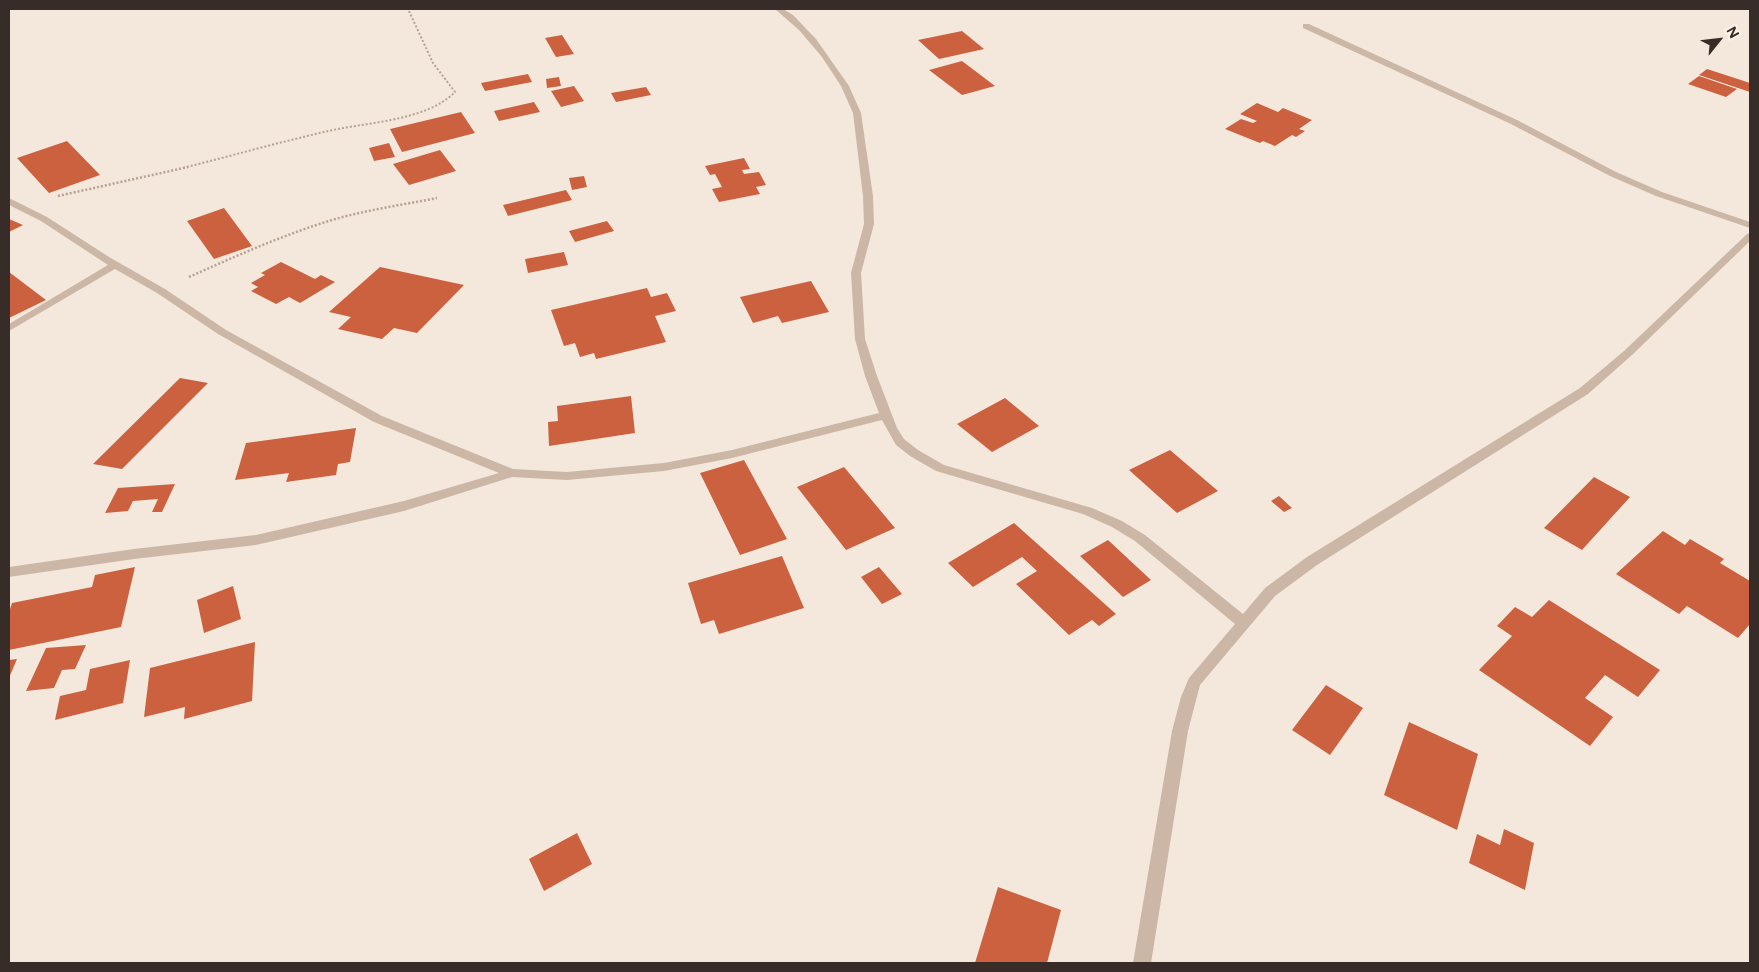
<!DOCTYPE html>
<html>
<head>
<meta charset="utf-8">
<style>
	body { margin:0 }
	#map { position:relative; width:1759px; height:972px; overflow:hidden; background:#f3e8db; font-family:Figtree,sans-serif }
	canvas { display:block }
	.frame { position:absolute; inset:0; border:10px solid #382c28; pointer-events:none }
	.north { position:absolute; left:1694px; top:15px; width:50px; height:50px; -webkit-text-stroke:4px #faf2e8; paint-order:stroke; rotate:61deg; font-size:14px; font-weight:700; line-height:20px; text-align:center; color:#382c28 }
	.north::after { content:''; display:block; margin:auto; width:18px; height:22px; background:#382c28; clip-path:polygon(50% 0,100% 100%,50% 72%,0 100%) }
</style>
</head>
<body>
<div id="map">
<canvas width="1759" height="972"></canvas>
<div class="frame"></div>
<div class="north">N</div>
</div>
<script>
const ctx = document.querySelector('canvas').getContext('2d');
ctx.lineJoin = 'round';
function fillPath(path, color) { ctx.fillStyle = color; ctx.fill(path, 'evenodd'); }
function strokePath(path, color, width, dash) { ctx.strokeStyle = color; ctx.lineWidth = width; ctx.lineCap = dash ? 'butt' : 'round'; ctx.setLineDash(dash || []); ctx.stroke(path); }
fillPath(new Path2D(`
	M962 31 984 49 939 59 918 40Z
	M562 35 574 54 556 57 545 38Z
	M962 61 995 86 962 95 929 70Z
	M1707 69 1750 83V92L1699 75Z
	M528 74 532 82 485 91 481 83Z
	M1699 76 1737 89 1726 97 1688 84Z
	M559 77 561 86 547 88 546 79Z
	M574 86 584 101 561 107 551 91Z
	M646 87 651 95 616 102 611 93Z
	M534 102 540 112 499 121 494 111Z
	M1257 103 1278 112 1283 108 1312 120 1299 129 1305 131 1296 137 1292 135 1275 146 1263 141 1260 143 1225 129 1241 119 1253 123 1257 121 1240 114Z
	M461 112 475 133 402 152 390 129Z
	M67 141 100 175 49 193 17 158Z
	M389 143 395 157 374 161 369 148Z
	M440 150 456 171 409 185 393 164Z
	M744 158 750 169 742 170 744 174 759 172 766 185 756 187 760 194 719 202 712 189 722 187 715 174 710 175 705 166Z
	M584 176 587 187 572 190 569 178Z
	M566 190 572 200 508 216 503 205Z
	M224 208 252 246 214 259 187 221Z
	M9 219 23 225 9 232Z
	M607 221 614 231 575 242 569 231Z
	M564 252 568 265 528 273 525 259Z
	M281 262 315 279 321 275 335 282 300 303 289 297 276 304 251 291 258 287 251 283 265 275 261 273Z
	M380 267 464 285 417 333 394 328 382 339 338 329 351 317 329 312Z
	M9 272 46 300 9 318Z
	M811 281 829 312 782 323 778 316 753 323 740 297Z
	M647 288 651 297 667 293 676 311 655 316 666 342 596 359 594 353 580 357 575 343 564 346 551 310Z
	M180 378 208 383 122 469 93 464Z
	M631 396 635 433 549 446 548 422 558 421 557 406Z
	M1005 398 1039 426 992 452 957 424Z
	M356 428 350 462 338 464 336 475 286 482 289 473 235 480 246 443Z
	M1170 450 1218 491 1177 513 1129 470Z
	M744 460 787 539 740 555 700 473Z
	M844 467 895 528 846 550 797 487Z
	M1594 477 1630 497 1582 550 1544 528Z
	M175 484 162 512H152L158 499 133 501 128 511 105 513 118 488Z
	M1279 496 1292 508 1284 512 1271 501Z
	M1014 523 1116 614 1099 626 1092 620 1069 635 1016 584 1037 571 1022 557 973 587 948 563Z
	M1663 531 1685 545 1690 539 1724 559 1720 563 1750 581V624L1738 638 1687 606 1679 614 1616 574Z
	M1108 540 1151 580 1123 597 1080 556Z
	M782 556 804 608 719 634 714 620 701 624 688 583Z
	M135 567 121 627 9 650V612L12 603 92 587 95 575Z
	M879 567 902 594 882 604 861 577Z
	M233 586 241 619 204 633 197 600Z
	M1549 600 1660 670 1638 697 1605 675 1585 698 1613 717 1590 746 1479 670 1512 636 1497 626 1515 607 1532 617Z
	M255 642 252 701 184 719 185 707 144 717 150 668Z
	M86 645 75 669 62 670 54 688 26 691 46 648Z
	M17 659 9 678V660Z
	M130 660 123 703 55 720 60 696 86 690 90 669Z
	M1326 685 1363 708 1330 755 1292 730Z
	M1409 722 1478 754 1457 830 1384 795Z
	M1504 829 1534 843 1525 890 1469 863 1477 834 1500 845Z
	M577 833 592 864 544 891 529 859Z
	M998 887 1061 910 1047 963H975Z`), '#cc6140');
strokePath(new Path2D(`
	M183 168C230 156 277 143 324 132 364 122 425 122 455 92L433 63 408 9`), '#b8a190', 2, [2, 2]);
strokePath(new Path2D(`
	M58 196 188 167
	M189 277C236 256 283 235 332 220 366 210 402 205 437 198`), '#b8a190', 2.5, [2, 2]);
fillPath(new Path2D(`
	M775 9H783L793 15 816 39 849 86 861 113 873 196 874 224 861 273 865 339 877 376 897 428 904 439 918 450 944 465 1092 508 1122 521 1145 535 1243 614 1265 588 1307 557 1580 388 1624 351 1747 234 1750 233V241L1632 355 1588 394 1317 565 1275 596 1200 685 1188 731 1151 963H1133L1172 731 1181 697 1189 678 1235 624 1135 541 1112 527 1083 514 936 471 910 456 896 445 882 420 732 458 664 471 567 480 512 477 404 511 256 545 134 559 9 577V567L134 549 256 535 404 501 499 473 374 422 218 334 157 293 115 269 9 331V324L108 265 41 221 9 205V198L47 217 109 257 165 289 226 330 382 416 513 469 567 472 664 463 732 450 879 413 865 376 855 339 851 273 864 224 863 196 853 113 841 86 822 57 799 30Z
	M1303 24H1309L1517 120 1616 172 1662 192 1750 222V228L1656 196 1610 176 1511 124 1303 28Z`), '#ccb7a6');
</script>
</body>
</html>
